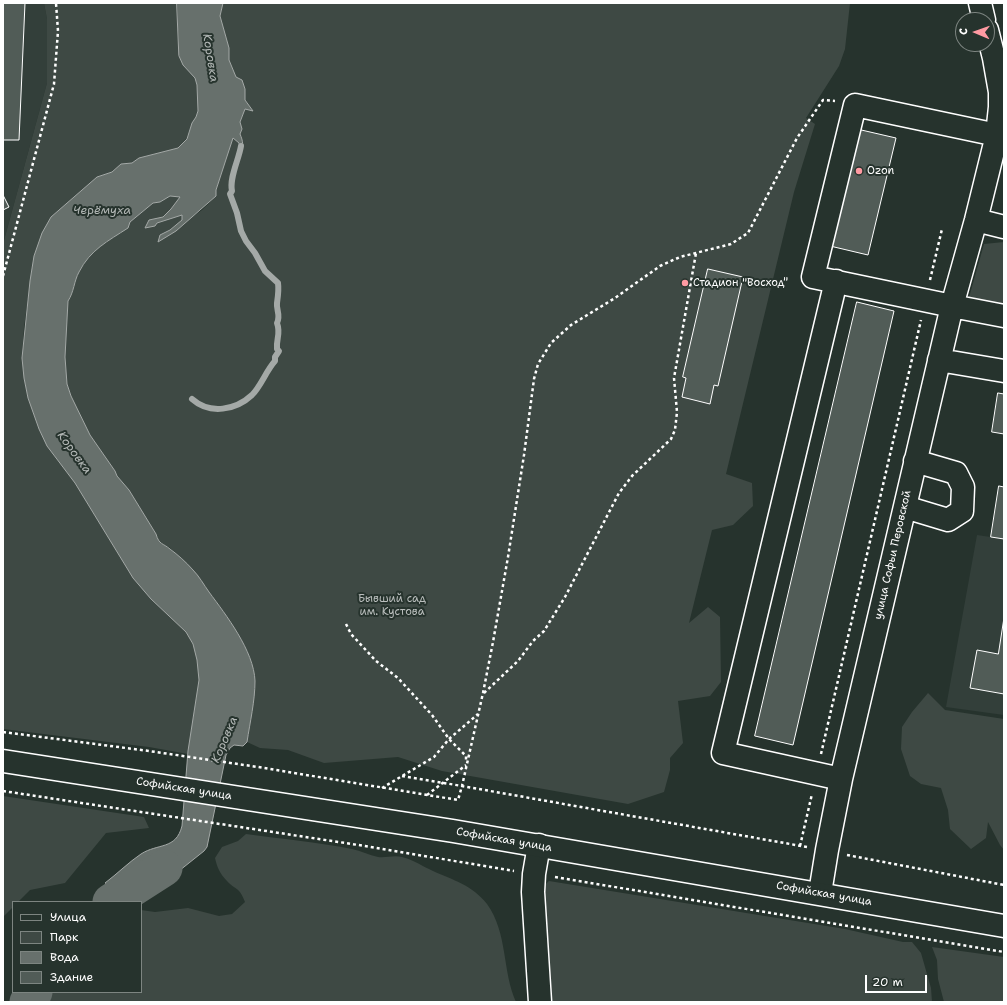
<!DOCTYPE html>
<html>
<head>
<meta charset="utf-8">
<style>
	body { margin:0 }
	#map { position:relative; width:1007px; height:1005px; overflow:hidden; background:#26332d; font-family:"Shantell Sans",sans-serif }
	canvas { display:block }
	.frame { position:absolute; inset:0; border:4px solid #fff; pointer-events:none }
	.legend { position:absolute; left:12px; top:901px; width:130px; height:92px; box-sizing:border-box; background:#26332d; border:1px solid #7d8581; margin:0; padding:5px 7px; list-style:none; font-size:12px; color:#fff }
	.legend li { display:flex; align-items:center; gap:8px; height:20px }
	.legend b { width:20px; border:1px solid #7d8581 }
	.north { position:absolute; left:955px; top:12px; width:40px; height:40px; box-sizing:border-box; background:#26332d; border:1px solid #7d8581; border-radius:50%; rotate:272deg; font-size:11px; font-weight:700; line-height:16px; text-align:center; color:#fff }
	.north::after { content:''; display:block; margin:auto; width:14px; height:18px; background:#ff9aa2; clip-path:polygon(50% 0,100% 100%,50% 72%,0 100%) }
	.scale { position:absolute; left:865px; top:975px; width:62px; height:18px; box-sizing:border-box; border:2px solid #fff; border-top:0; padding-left:5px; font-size:12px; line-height:14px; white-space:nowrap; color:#fff; -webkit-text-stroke:3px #26332d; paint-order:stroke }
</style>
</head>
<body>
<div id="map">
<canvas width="1007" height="1005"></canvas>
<div class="frame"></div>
<ul class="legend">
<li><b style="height:5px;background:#26332d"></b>Улица</li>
<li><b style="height:11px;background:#3e4944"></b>Парк</li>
<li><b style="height:11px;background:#67706c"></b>Вода</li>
<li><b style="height:11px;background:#515c57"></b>Здание</li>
</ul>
<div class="north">С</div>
<div class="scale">20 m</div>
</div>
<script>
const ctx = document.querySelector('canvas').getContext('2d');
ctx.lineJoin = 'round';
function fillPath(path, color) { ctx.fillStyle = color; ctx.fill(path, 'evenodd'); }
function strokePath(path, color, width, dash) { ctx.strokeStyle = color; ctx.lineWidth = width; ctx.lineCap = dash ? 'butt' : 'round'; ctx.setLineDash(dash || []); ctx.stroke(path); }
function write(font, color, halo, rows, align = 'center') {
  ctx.font = font + ' "Shantell Sans",sans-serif'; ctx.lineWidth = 4; ctx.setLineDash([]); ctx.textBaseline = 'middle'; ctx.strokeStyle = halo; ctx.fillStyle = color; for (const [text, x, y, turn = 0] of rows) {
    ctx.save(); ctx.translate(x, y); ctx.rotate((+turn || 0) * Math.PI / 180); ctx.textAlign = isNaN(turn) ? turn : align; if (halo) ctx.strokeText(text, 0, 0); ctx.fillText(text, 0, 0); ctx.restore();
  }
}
fillPath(new Path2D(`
	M3 3H44L47 19V83L3 244Z
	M977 535 1004 539V715L946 707Z`), '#333f3a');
fillPath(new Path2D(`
	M44 3H177L179 56 183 65 195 78 197 85 198 111 196 117 192 123 187 138 178 148 139 158 132 163 121 164 112 172 97 177 51 217 34 256 24 327 22 358 24 378 28 398 39 429 47 446 75 483 133 578 151 599 186 632 193 644 197 660 199 680 188 754 149 747 3 729V244L47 83V19Z
	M223 3H850L845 49 839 66 806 118 815 124 794 192 726 474 752 483 753 506 733 525 712 530 689 623 708 607 720 617 721 682 710 696 678 701 683 743 670 758V770L664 792 628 804 442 771 398 757 324 763 288 750 260 748 247 742 254 694 255 680 220 607 192 569 169 547 162 545 157 539 156 534 129 490 117 476 115 471 90 435 71 396 67 384 65 357 68 301C74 292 74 281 79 272 90 250 108 241 128 228L129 222 153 203 160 202 170 196 180 197 171 209 163 217 149 220 157 223 182 214V220L170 230 160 235 158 241 202 210 216 196V190L233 138 239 143 243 142 240 134 242 129 240 122 245 109 252 110 245 100V89L236 77 229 60V48L220 16Z
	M1004 242V306L968 301 984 244Z
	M928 693 945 710 1004 719V850L1000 845 988 822 986 838 971 849 950 829 948 810 941 788 921 784 910 776 901 749 902 727 912 712Z
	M3 796 144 817 149 828 106 833 65 883 30 890 18 902H13V907L3 917Z
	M246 834C281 839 317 842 352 849 361 851 369 855 378 857 386 858 394 855 402 857 414 860 422 866 433 871 453 880 472 885 487 904 508 933 502 971 516 1002H39L46 992H141V910L155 912 188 908 219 916 232 914 245 902C239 886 236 891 227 881 220 874 217 867 215 858L222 847 238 841Z
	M549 881 845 929 903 942H912L921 953 931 988 932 1002H551L542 985 538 891Z
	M932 947 1004 957V1002H944L938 979 937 960Z`), '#3e4944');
const water = new Path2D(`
	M177 3H223L220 16 229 48V60L236 77 242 80 245 89V100L253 111 245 109 240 122 242 129 240 134C243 141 244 146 240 153L239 143 233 138 216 190V196L176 231 158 242 160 235 170 230 182 220V215L157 223 155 226 145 228 149 220 163 217 171 209 180 197 170 196 160 202 153 203 130 222 128 228C108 241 90 250 79 272 74 281 74 292 68 301L65 357 67 384 71 396 90 435 115 471 117 476 129 490 156 534C159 545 163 543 170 549 178 555 186 562 193 570 199 576 204 585 209 592 226 615 254 651 255 681 255 701 250 722 247 742L243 746 234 745 230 748 226 755 207 847 204 851 140 902H132L105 883C117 874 129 862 141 854 158 843 176 850 182 826L188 751 199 680 197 660 193 644 186 632 151 599 133 578 75 483 47 446 39 429 28 398 24 378 22 358 30 281 34 256 42 233 51 217 97 177 112 172 121 164 132 163 139 158 178 148 187 139 192 123 196 117 198 111 197 85 195 78 183 65 179 56Z`);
fillPath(water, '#67706c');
strokePath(water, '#a4a9a7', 1);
strokePath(new Path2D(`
	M192 399C210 415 236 410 252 395 261 386 266 371 275 361V357L279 351 277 349C276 338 281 334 277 323 281 315 276 310 277 303 278 296 279 290 278 283L265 271 255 253 246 241 241 231 237 213 230 194 232 191C229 178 239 159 241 146`), '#a4a9a7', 6);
strokePath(new Path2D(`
	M111 902 164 868
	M28 1002 34 992`), '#67706c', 37);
const building = new Path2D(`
	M3 3H25L19 140H3Z
	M857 129 896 138 868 255 830 246Z
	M3 195 9 207 3 210Z
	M708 269 743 277 718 386 714 385 710 404 682 397 686 378 683 377Z
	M857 302 894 311 793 745 755 736Z
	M998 393 1004 394V434L992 432Z
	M999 486 1004 487V539L991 537Z
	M1004 618V694L970 688 977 650 998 654Z`);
fillPath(building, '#515c57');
strokePath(building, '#fff', 1);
const minor = new Path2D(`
	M980 3 984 20
	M997 135 855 105 813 277 952 306 1004 316
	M976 220 1004 227
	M836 281 723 753 841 779
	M939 360 1004 371
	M905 507 948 520 962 511 963 487 956 473 915 461
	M539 845 534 874 533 892 540 1002
	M820 893 827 850 841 779 952 306 976 220 997 135 1000 107V92L994 58 987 30`);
const major = new Path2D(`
	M3 761 453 831 1004 926`);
strokePath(minor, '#fff', 25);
strokePath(major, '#fff', 25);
strokePath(new Path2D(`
	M3 276 54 84 58 31 56 3
	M930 280 942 229
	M346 624 351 634 376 661 398 678 432 715 449 739 466 756V761
	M484 693 518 661 533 641 544 631 565 597 619 493 632 476 671 439 675 430 677 412 674 378 696 253
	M3 732 149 751 258 767 458 800 462 786 807 847
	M821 754 921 320
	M402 776 462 786 483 693 493 642 508 557 524 455 534 379 538 364 551 343 571 325 615 298 660 266 680 257 731 244 748 233 797 138 823 100 835 101
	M382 788 434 757 449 739 478 714
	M3 791 365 846 514 871
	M427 795 466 765
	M800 846 812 794
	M847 855 1004 885
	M555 877 1004 952`), '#fff', 2.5, [3, 3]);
strokePath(minor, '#26332d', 22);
strokePath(major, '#26332d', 22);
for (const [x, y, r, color] of [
	[859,171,4,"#ff9aa2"],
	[685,283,4,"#ff9aa2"]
]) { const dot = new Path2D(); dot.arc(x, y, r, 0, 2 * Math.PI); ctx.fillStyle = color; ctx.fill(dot); strokePath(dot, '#26332d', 1.5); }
write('11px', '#fff', '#26332d', [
	["Ozon",867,171],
	["Стадион \"Восход\"",693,283]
], 'left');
write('11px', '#fff', '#26332d', [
	["улица Софьи Перовской",893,555,-77],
	["Софийская улица",184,789,9],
	["Софийская улица",504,840,10],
	["Софийская улица",824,894,10]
]);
write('11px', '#bbbfbe', '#26332d', [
	["Бывший сад",392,599],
	["им. Кустова",392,612]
]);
write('italic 12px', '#b3b8b6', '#26332d', [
	["Коровка",210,58,81],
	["Черёмуха",102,211],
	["Коровка",74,453,54],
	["Коровка",225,740,-67]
]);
</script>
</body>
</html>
